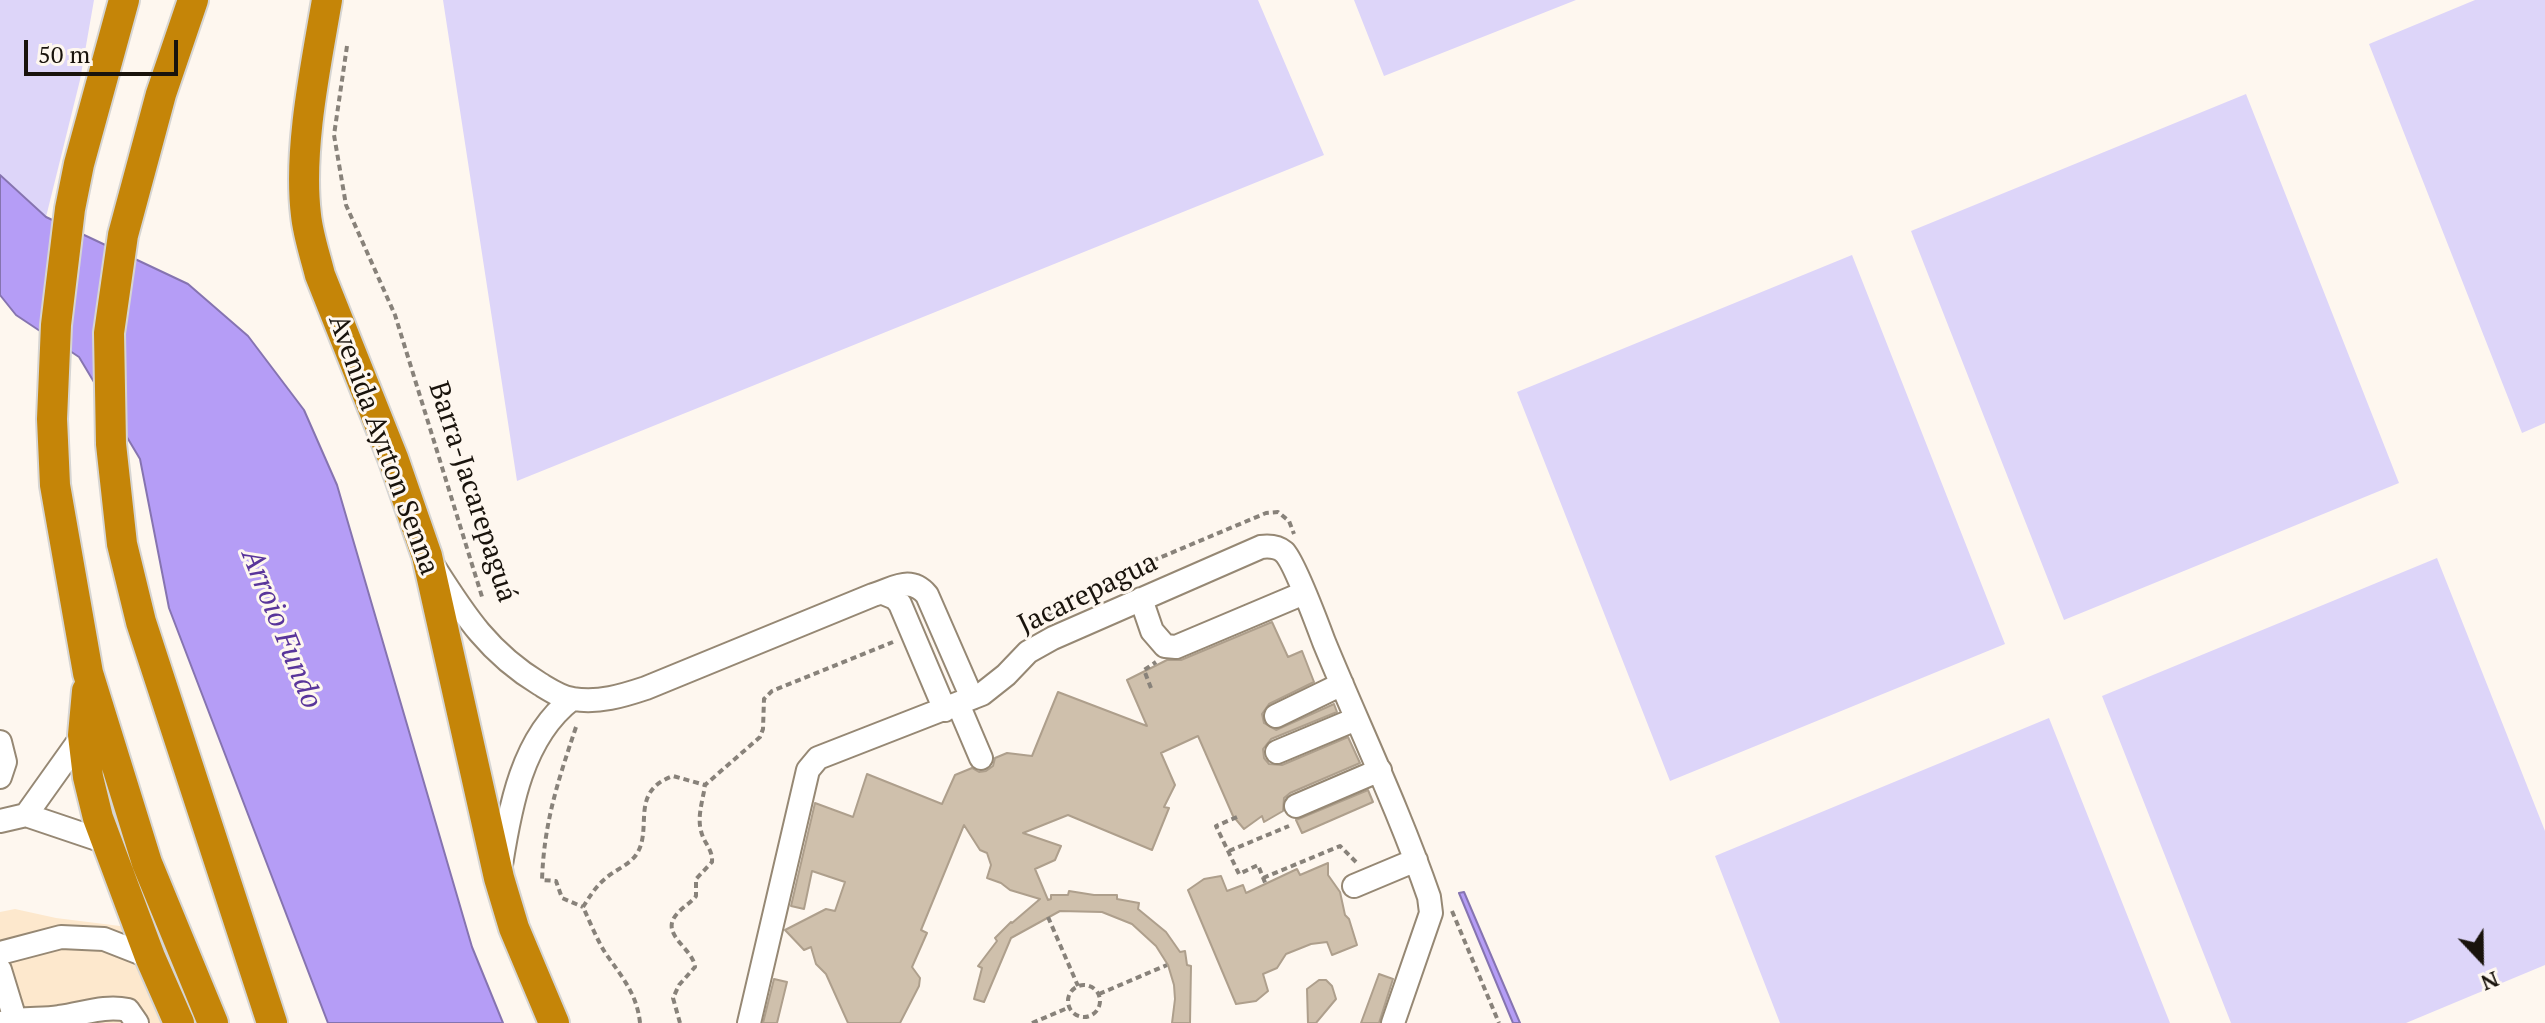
<!DOCTYPE html>
<html>
<head>
<meta charset="utf-8">
<style>
	body { margin:0 }
	#map { position:relative; width:2545px; height:1023px; overflow:hidden; background:#fef7ef; font-family:"PT Serif",serif }
	canvas { display:block }
	.north { position:absolute; left:2441px; top:919px; width:80px; height:80px; -webkit-text-stroke:6px #fef7ef; paint-order:stroke; rotate:158deg; font-size:22px; font-weight:700; line-height:32px; text-align:center; color:#19130c }
	.north::after { content:''; display:block; margin:auto; width:28px; height:36px; background:#19130c; clip-path:polygon(50% 0,100% 100%,50% 72%,0 100%) }
	.scale { position:absolute; left:24px; top:40px; width:154px; height:36px; box-sizing:border-box; border:4px solid #19130c; border-top:0; padding-left:10px; font-size:24px; line-height:28px; white-space:nowrap; color:#19130c; -webkit-text-stroke:6px #fef7ef; paint-order:stroke }
</style>
</head>
<body>
<div id="map">
<canvas width="2545" height="1023"></canvas>
<div class="north">N</div>
<div class="scale">50 m</div>
</div>
<script>
const ctx = document.querySelector('canvas').getContext('2d');
ctx.lineJoin = 'round';
function fillPath(path, color) { ctx.fillStyle = color; ctx.fill(path, 'evenodd'); }
function strokePath(path, color, width, dash) { ctx.strokeStyle = color; ctx.lineWidth = width; ctx.lineCap = dash ? 'butt' : 'round'; ctx.setLineDash(dash || []); ctx.stroke(path); }
function write(font, color, halo, rows, align = 'center') {
  ctx.font = font + ' "PT Serif",serif'; ctx.lineWidth = 6; ctx.setLineDash([]); ctx.textBaseline = 'middle'; ctx.strokeStyle = halo; ctx.fillStyle = color; for (const [text, x, y, turn = 0] of rows) {
    ctx.save(); ctx.translate(x, y); ctx.rotate((+turn || 0) * Math.PI / 180); ctx.textAlign = isNaN(turn) ? turn : align; if (halo) ctx.strokeText(text, 0, 0); ctx.fillText(text, 0, 0); ctx.restore();
  }
}
fillPath(new Path2D(`
	M15 909 56 918 128 927 168 1023H0V912Z`), '#fde8cd');
fillPath(new Path2D(`
	M0 0H94L80 80 46 217 0 175Z
	M443 0H1258L1324 155 517 481Z
	M1354 0H1576L1384 76Z
	M2475 0H2545V423L2522 433 2369 44Z
	M2246 94 2399 483 2064 620 1911 231Z
	M1852 255 2005 644 1670 781 1517 392Z
	M2437 558 2545 831V965L2406 1023H2231L2102 696Z
	M2049 718 2170 1023H1780L1715 856Z`), '#ddd5f9');
const water = new Path2D(`
	M0 175 46 217 188 284 248 336 304 410 337 485 472 947 503 1023H328L169 608 140 459 79 357 16 315 0 295Z
	M1464 892 1520 1023H1513L1459 893Z`);
fillPath(water, '#b59df6');
strokePath(water, '#8674b0', 2);
const building = new Path2D(`
	M1272 622 1288 657 1302 651 1314 682 1269 704 1262 714 1264 723 1276 730 1334 704 1337 712 1271 739 1263 749 1264 758 1269 764 1282 765 1348 737 1360 763 1290 793 1284 798 1283 811 1264 822 1262 816 1244 829 1233 816 1198 736 1161 753 1175 785 1164 807 1169 808 1152 850 1068 815 1023 833 1061 846 1055 860 1035 869 1048 900 1051 899V895H1068L1069 891 1094 895H1117V899L1139 903 1138 909 1166 932 1180 952 1185 951 1187 965 1191 966 1190 1023H1172L1175 999 1174 985 1168 965 1156 946 1132 924 1102 912 1060 911 1011 938 984 1002 974 999 982 968 978 966 997 941 995 938 1011 922 1012 923 1040 899 1010 890 1001 883 987 878 991 865 987 853 980 850 964 825 921 930 927 933 912 967 920 978 919 986 900 1023H848L826 974 816 964 811 947 804 950 785 930 826 909 835 911 845 882 812 871 804 909 791 906 815 803 853 817 867 774 942 804 955 775 972 768 979 772 986 771 993 766 995 758 1007 753 1032 756 1058 692 1147 726 1127 680 1167 660H1181Z
	M1368 790 1373 802 1302 833 1296 820Z
	M1328 863V875L1340 892 1345 915 1349 919 1357 945 1332 955 1327 942 1311 944 1286 954 1277 968 1263 974 1268 991 1256 1001 1236 1004 1188 890 1204 879 1221 876 1227 891 1243 885 1246 893 1297 869 1300 875Z
	M1379 974 1393 979 1379 1023H1361Z
	M774 979 787 982 777 1023H763Z
	M1319 980H1326L1332 986 1336 999 1316 1023H1308L1307 989Z`);
fillPath(building, '#cfc0ac');
strokePath(building, '#ae9f8c', 2);
const minor = new Path2D(`
	M434 567C465 616 489 653 540 684 550 690 562 698 573 699 599 703 622 696 646 688L873 595C894 589 910 575 927 595L972 698
	M883 593 895 598 900 604 945 710
	M1141 599 1152 631 1165 646 1176 647 1304 593
	M958 704 981 758
	M1276 716 1342 684
	M0 742 5 762 0 777
	M1277 752 1356 719
	M1296 806 1380 770
	M26 815 83 735
	M0 821 26 815 106 842
	M501 865C510 808 522 737 572 699
	M1354 886 1416 860
	M0 953 61 937 104 939 150 957
	M0 970 15 1019
	M2 1023C21 1017 40 1020 59 1017 83 1014 104 1005 128 1010L137 1023
	M749 1023 808 770 818 758 982 694 1006 675 1028 652 1053 638 1261 547C1269 546 1278 547 1284 552 1294 561 1318 626 1324 642 1359 727 1399 810 1429 897L1431 913 1393 1023`);
const highway = new Path2D(`
	M124 0 79 164 70 209 56 325 52 419 55 485 88 673 147 863 213 1023
	M193 0 161 94 123 235 109 333 111 444 122 544 141 622 272 1023
	M327 0C316 65 298 149 306 215 308 235 315 255 320 275L393 458 427 556 499 878 514 928 554 1023
	M87 691 83 735 88 777 98 818 150 957 179 1023`);
strokePath(minor, '#968874', 26);
strokePath(highway, '#d6d5d3', 34);
strokePath(new Path2D(`
	M347 46 334 135 346 205 395 315 483 600
	M1047 616 1076 593 1266 513 1278 512 1289 521 1294 534
	M1151 688 1144 670 1156 662
	M576 727C558 781 544 822 542 880L556 881 562 898 583 907
	M1237 817 1216 826 1239 874 1258 865 1266 885
	M1229 851 1289 826
	M1263 878 1340 846 1356 862
	M1452 911 1499 1023
	M1048 917 1078 986
	M1068 1001a16 16 0 1 1 32 0a16 16 0 1 1-32 0Z
	M1099 994 1167 965
	M640 1023C637 994 622 977 606 954 597 940 590 922 583 907 590 896 596 886 606 878 615 870 629 865 636 855 654 829 628 792 673 776L705 785
	M680 1023 673 998 679 985 695 967C693 948 660 935 676 915 682 907 691 903 696 896V879L712 862C713 849 704 844 701 831 697 816 703 800 705 785L760 737 763 729 764 699 772 691 893 642
	M1032 1023 1070 1007`), '#88827a', 4, [6, 4]);
strokePath(minor, '#fff', 22);
strokePath(highway, '#c58508', 30);
write('28px', '#19130c', '#fef7ef', [
	["Avenida Ayrton Senna",383,445,70],
	["Barra-Jacarepaguá",472,492,72],
	["Jacarepagua",1088,594,-26]
]);
write('italic 30px', '#59359a', '#fef7ef', [
	["Arroio Fundo",281,629,68]
]);
</script>
</body>
</html>
